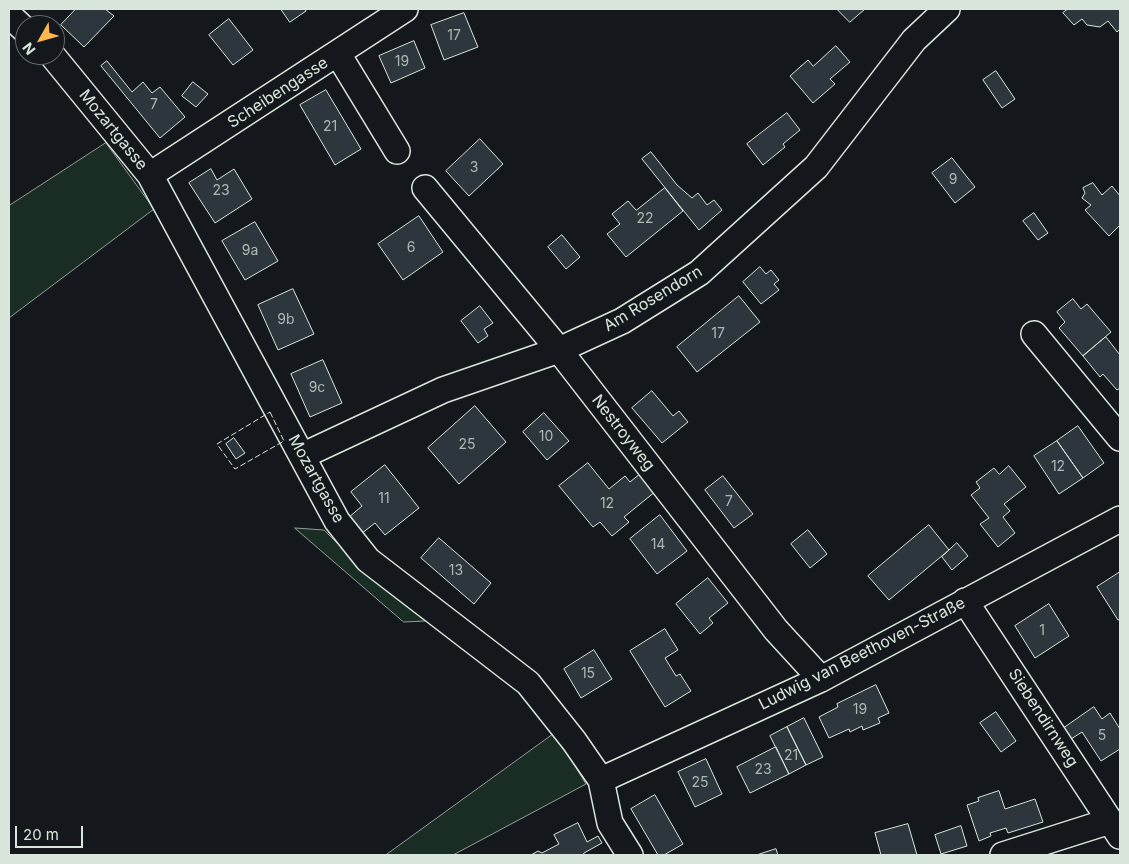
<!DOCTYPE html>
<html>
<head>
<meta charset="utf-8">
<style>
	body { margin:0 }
	#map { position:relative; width:1129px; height:864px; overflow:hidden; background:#14181c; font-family:Inter,sans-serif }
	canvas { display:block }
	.frame { position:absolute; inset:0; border:10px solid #d8e6dc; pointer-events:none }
	.north { position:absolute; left:15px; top:15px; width:50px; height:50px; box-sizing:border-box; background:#14181c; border:1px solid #626a69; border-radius:50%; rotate:232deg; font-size:14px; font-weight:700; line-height:20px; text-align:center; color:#d8e6dc }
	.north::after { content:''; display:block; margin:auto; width:18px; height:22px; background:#ffb74d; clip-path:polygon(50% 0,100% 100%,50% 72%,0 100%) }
	.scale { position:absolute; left:15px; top:826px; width:68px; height:22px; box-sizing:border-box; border:2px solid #d8e6dc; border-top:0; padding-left:6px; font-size:15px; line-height:18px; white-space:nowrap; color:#d8e6dc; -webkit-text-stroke:4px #14181c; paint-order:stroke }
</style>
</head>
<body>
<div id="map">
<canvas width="1129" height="864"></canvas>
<div class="frame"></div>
<div class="north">N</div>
<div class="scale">20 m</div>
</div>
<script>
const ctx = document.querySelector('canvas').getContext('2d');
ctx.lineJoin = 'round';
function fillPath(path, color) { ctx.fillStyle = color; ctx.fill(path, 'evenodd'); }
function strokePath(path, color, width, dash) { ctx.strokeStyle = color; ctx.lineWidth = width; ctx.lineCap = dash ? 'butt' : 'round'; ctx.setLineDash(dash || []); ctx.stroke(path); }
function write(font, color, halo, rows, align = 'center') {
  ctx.font = font + ' Inter,sans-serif'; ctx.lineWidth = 4; ctx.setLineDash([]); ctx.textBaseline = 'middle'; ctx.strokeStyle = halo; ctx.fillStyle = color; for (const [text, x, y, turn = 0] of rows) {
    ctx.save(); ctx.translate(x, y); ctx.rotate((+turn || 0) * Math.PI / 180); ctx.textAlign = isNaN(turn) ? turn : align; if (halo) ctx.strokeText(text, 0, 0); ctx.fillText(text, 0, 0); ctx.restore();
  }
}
const green = new Path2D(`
	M106 143 154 209 9 318V206Z
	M295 528 324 530 350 556 425 621 404 622Z
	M555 733 586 784 453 855H386Z`);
fillPath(green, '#1a2d24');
strokePath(green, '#939e99', 1);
const building = new Path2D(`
	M76 9H105L114 16 84 47 61 25Z
	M281 9H305L306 11 290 22Z
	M837 9H865L850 22Z
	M1068 9H1120V29L1117 32 1108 21 1100 27 1087 25 1082 19 1074 25 1063 13Z
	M464 13 478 47 444 60 431 25Z
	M229 19 253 50 233 65 209 35Z
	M414 41 425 68 391 83 379 56Z
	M836 46 850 62 830 79 835 84 813 103 790 76 808 60 813 66Z
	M107 61 132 92 143 82 152 93 160 87 185 117 160 138 101 66Z
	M996 71 1015 99 1002 108 983 80Z
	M193 82 208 94 196 107 182 96Z
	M326 90 361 149 335 165 300 105Z
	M787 113 800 130 783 144 785 147 763 165 747 144Z
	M480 139 503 164 469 196 446 171Z
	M651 152 677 185 692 198 698 193 707 205 714 200 722 210 699 230 642 159Z
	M952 158 975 187 955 203 932 173Z
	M211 169 217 180 234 169 252 199 215 223 189 183Z
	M1093 183 1102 195 1112 186 1120 196V225L1109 236 1085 210 1091 205 1082 198 1085 193 1083 188Z
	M665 188 683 211 626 257 607 234 620 224 612 214 628 201 636 210Z
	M1034 213 1048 233 1038 240 1023 221Z
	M419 216 443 252 403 280 378 244Z
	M255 222 278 261 245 280 222 241Z
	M562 235 580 257 566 269 548 247Z
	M760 267 766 274 771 270 779 280 774 284 779 290 761 304 743 282Z
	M293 289 314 334 278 350 258 305Z
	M739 296 760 322 697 372 677 347Z
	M1073 299 1081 309 1087 304 1111 332 1083 356 1059 328 1065 322 1057 312Z
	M480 306 493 323 484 329 488 336 478 343 461 321Z
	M1106 337 1120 355V388L1117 390 1103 374 1100 377 1083 356Z
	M323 360 342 403 310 417 291 374Z
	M652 391 673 416 679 411 688 422 662 443 632 408Z
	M475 406 506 442 459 484 428 448Z
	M544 413 569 441 547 460 523 432Z
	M1078 426 1104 463 1083 478 1057 441Z
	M234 438 245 453 236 459 226 444Z
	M1057 441 1083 478 1059 494 1034 456Z
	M588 463 609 489 625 476 630 482 641 473 656 491 624 517 629 522 612 536 600 522 593 527 559 486Z
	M385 465 419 508 385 535 375 523 361 534 348 518 362 506 351 492Z
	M1009 466 1026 487 1004 504 1010 511 1003 517 1015 533 998 547 980 524 989 518 971 495 980 488 976 482 994 468 999 474Z
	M723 476 753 514 734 528 705 490Z
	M660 515 687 551 657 574 630 539Z
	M929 525 949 550 889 600 868 576Z
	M808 530 827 554 810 568 791 544Z
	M439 538 491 583 474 604 421 558Z
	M957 543 968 556 952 570 942 557Z
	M1120 572V619L1118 620 1097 587Z
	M708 578 728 603 709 618 713 623 700 634 676 604Z
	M1049 604 1069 636 1035 658 1015 626Z
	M665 629 678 650 665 658 676 676 680 674 691 691 665 707 630 651Z
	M594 650 612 679 581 698 564 669Z
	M876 685 889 713 878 718 880 723 863 730 862 726 850 732 849 729 829 738 819 717 838 707 837 704Z
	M1094 707 1102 719 1110 713 1120 729V749L1101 761 1082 732 1071 739 1064 728Z
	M996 712 1016 741 1001 752 980 723Z
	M804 718 823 757 806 765 787 727Z
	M787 727 806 765 789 774 770 736Z
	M776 747 789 774 750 793 737 767Z
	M706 759 722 794 695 807 678 772Z
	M999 791 1005 809 1035 799 1043 822 1008 833 1006 828 990 833 991 836 979 841 967 805 979 801 978 798Z
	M655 795 683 844 664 855H658L631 809Z
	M578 823 587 842 598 836 602 843 584 853 583 855H531L538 851 542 853 559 844 554 835Z
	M908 824 917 855H881L875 833Z
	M961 826 967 846 941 854 935 835Z
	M776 849 778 855H757Z`);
fillPath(building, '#2c363c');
strokePath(building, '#d8e6dc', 1);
const minor = new Path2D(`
	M9 15 25 30
	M338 54 397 151
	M52 55 150 175 337 521 368 560 528 683 574 741 601 780 610 823 630 855
	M150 175 405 9
	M425 188 559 350 776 630 821 679
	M1034 334 1120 438
	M302 456 443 390 559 350 622 321 699 273 816 167 914 40 947 9
	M965 601 1120 836
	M601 780 821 679 1120 519
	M1003 855 1110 821`);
strokePath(minor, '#d8e6dc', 28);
strokePath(minor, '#14181c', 25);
strokePath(new Path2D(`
	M270 412 284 441 235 469 217 444Z`), '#d8e6dc', 1, [6, 2.5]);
write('14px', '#adbab4', null, [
	["17",454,36],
	["19",402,62],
	["7",154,105],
	["21",330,127],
	["3",474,168],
	["9",953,180],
	["23",221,191],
	["22",645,219],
	["6",411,248],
	["9a",250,251],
	["9b",286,320],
	["17",718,334],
	["9c",317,388],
	["10",546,437],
	["25",467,445],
	["12",1058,467],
	["11",384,499],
	["7",729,502],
	["12",607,504],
	["14",658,545],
	["13",456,571],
	["1",1042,631],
	["15",588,674],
	["19",860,710],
	["5",1102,736],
	["21",791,756],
	["23",763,770],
	["25",700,783]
]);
write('16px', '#d8e6dc', '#14181c', [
	["Scheibengasse",278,93,-33],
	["Mozartgasse",113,130,51],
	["Am Rosendorn",653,299,-31],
	["Nestroyweg",623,433,52],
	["Mozartgasse",316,479,61],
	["Ludwig van Beethoven-Straße",862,654,-27],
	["Siebendirnweg",1043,718,57]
]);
</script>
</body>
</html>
